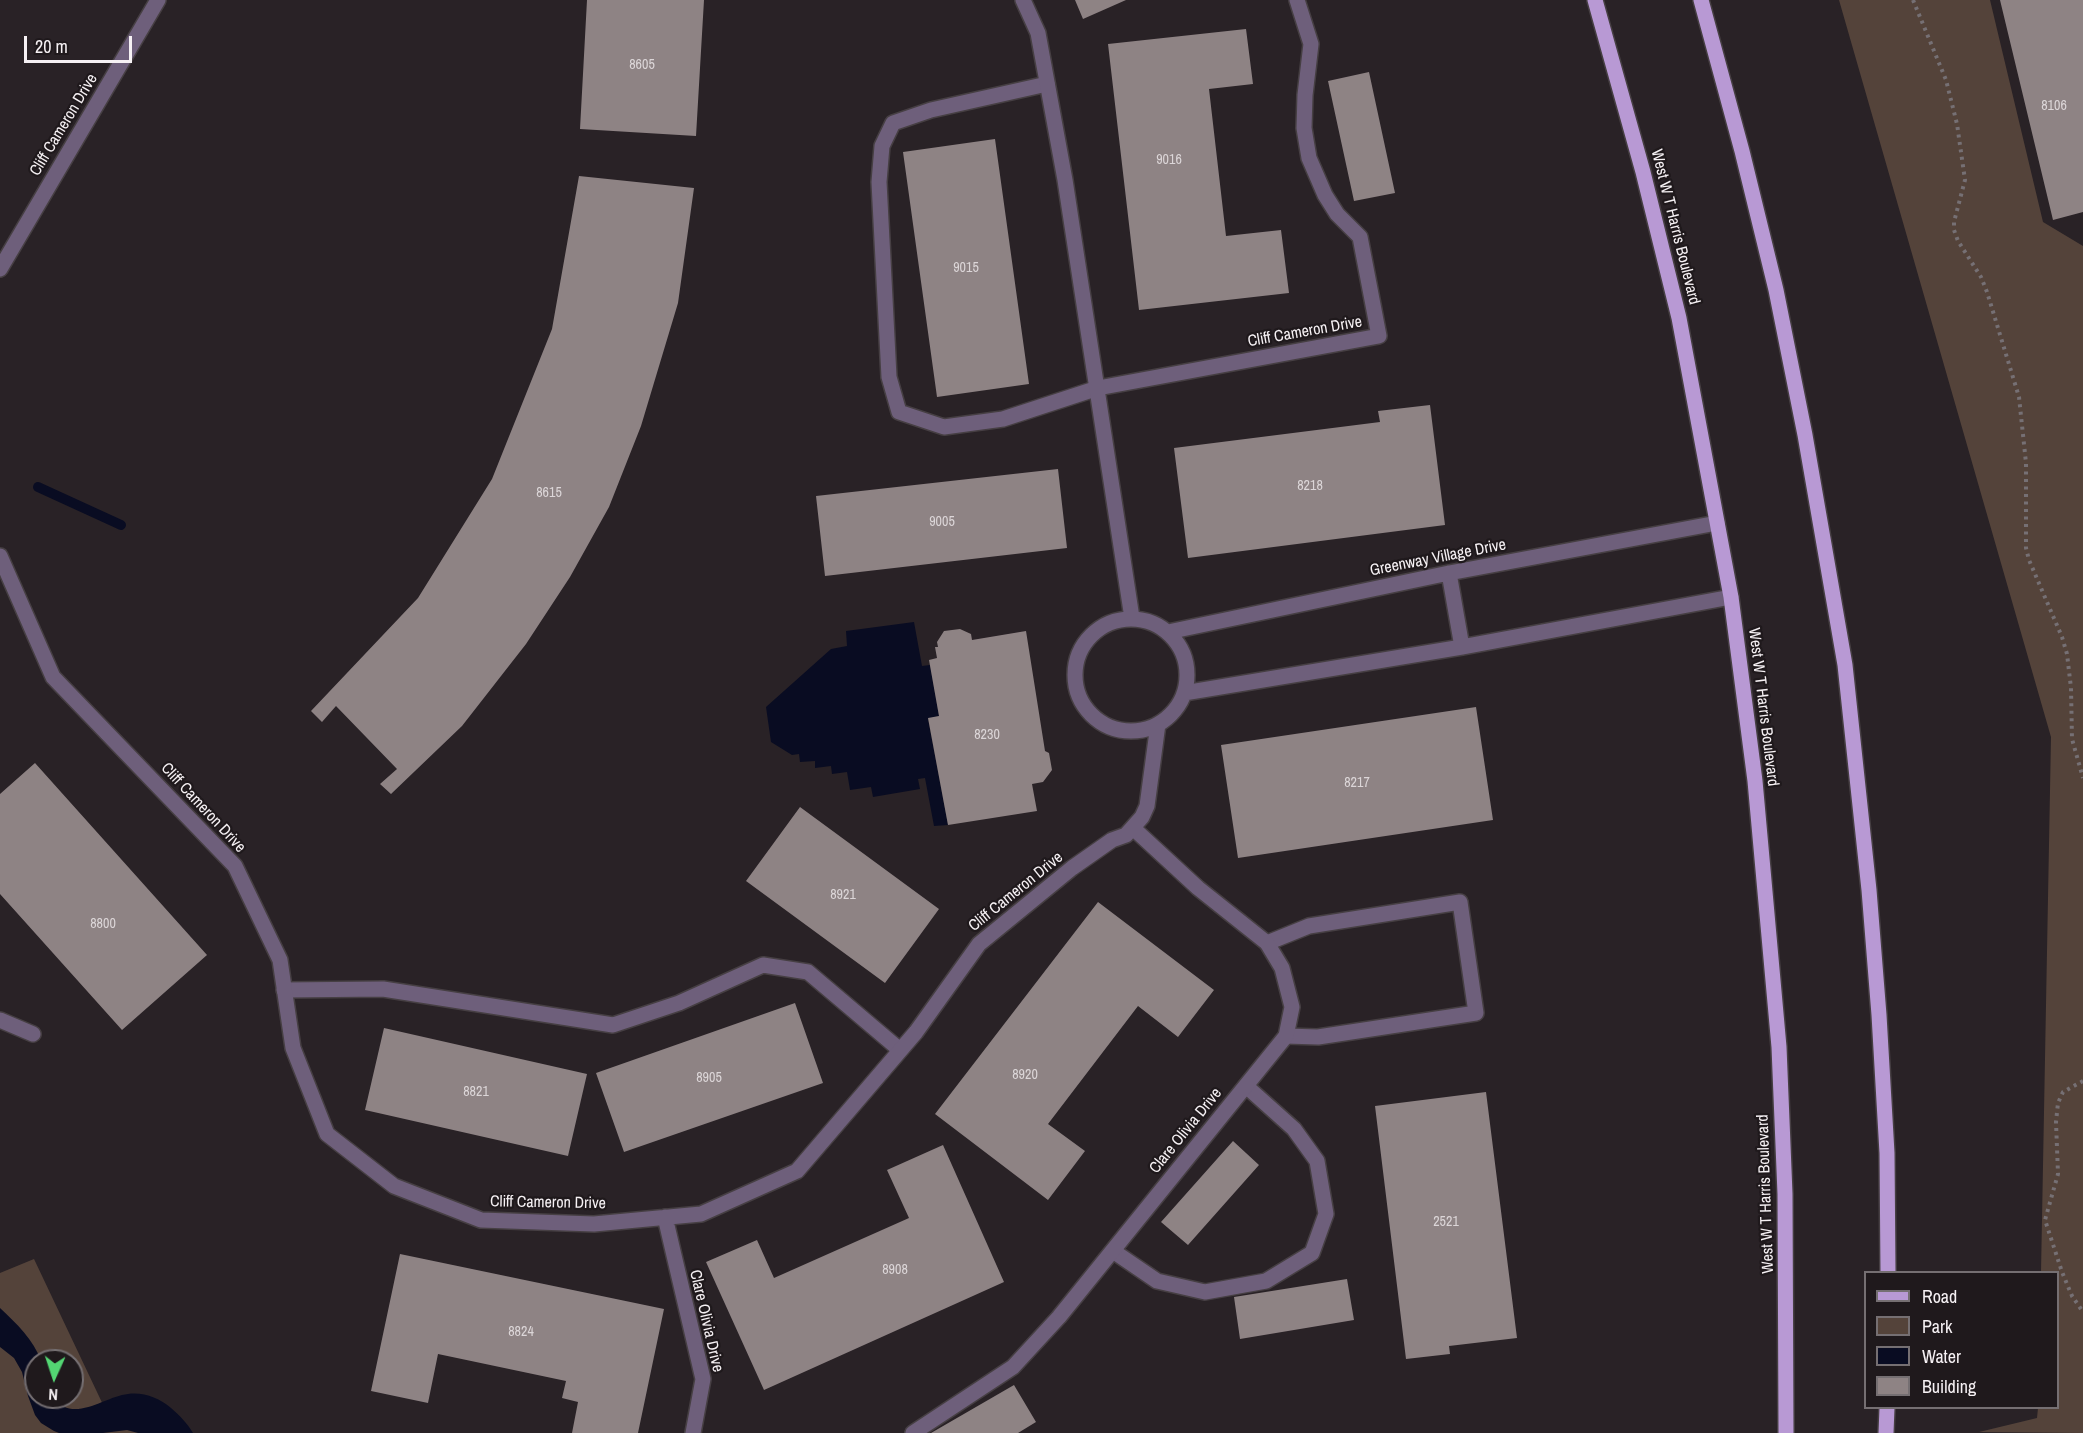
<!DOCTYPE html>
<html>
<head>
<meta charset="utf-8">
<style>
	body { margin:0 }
	#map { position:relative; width:2083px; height:1433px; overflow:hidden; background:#292226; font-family:"Archivo Narrow",sans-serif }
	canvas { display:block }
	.legend { position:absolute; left:1864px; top:1271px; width:195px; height:138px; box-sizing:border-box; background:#1f191c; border:2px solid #756f72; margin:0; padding:8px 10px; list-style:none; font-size:18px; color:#f6f1f4 }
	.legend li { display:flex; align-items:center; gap:12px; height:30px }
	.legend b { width:30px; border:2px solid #756f72 }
	.north { position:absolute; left:24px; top:1349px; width:60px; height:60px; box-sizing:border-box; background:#1f191c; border:2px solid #756f72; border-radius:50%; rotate:183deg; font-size:16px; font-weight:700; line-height:24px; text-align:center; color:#f6f1f4 }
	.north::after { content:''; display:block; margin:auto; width:21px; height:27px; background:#53d673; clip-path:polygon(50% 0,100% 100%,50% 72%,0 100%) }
	.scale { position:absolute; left:24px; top:36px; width:108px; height:27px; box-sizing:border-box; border:3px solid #f6f1f4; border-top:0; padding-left:8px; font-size:18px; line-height:21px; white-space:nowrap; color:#f6f1f4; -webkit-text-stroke:4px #1f191c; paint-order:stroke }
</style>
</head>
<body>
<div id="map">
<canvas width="2083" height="1433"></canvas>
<ul class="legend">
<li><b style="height:8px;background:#b899d4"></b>Road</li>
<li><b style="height:16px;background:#54433a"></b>Park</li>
<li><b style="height:16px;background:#090c22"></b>Water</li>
<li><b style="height:16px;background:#8e8384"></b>Building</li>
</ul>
<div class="north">N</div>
<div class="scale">20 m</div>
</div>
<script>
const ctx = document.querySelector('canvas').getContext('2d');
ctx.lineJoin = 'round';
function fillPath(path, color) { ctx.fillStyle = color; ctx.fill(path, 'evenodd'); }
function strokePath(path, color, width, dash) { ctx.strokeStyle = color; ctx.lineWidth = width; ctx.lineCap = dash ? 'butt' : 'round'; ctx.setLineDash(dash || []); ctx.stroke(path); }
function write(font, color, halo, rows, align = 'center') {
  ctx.font = font + ' "Archivo Narrow",sans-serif'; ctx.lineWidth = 4.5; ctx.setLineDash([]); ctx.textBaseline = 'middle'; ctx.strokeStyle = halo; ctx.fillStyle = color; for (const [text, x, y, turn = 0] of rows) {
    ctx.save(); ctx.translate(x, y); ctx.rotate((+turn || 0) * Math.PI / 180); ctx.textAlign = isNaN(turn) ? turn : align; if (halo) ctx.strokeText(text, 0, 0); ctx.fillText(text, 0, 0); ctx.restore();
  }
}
fillPath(new Path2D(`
	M1839 0H1990L2043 222 2083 246V1433L1979 1432 2037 1418 2038 1408H2058V1272H2041L2051 737Z
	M34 1259 106 1411 162 1433H0V1273ZM36 1361H72V1397H36Z`), '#54433a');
fillPath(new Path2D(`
	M914 622 922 666 930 665 939 716 928 719 948 825 934 826 925 778 918 779 920 789 873 797 871 787 850 790 847 772 832 774 831 766 815 768V761L800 762 799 754 792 755 771 742 766 707 831 649 847 646 846 631Z
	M0 1308C16 1323 34 1340 41 1361H36V1397H54C72 1425 105 1396 128 1394 144 1392 159 1398 171 1408 179 1415 188 1424 193 1433H138L127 1430 103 1433H59L54 1431 41 1423 35 1415 28 1396 22 1372 14 1358 0 1347Z`), '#090c22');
strokePath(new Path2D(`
	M38 487 121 525`), '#090c22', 10);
fillPath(new Path2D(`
	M587 0H704L696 136 580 129Z
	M1075 0H1126L1083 19Z
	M2000 0H2083V212L2053 220Z
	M1246 29 1253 84 1209 89 1226 236 1281 230 1289 293 1139 310 1108 44Z
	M1369 72 1395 193 1354 201 1328 81Z
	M995 139 1029 384 937 397 903 152Z
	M579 176 694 188 678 303 641 426 609 507 570 577 526 644 462 726 391 794 380 784 397 769 336 706 322 722 311 711 418 598 492 479 552 329Z
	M1430 405 1445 525 1188 558 1174 448 1380 422 1378 411Z
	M1058 469 1067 548 825 576 816 496Z
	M960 629 971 634 972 640 1026 631 1045 751 1049 753 1052 770 1043 782 1032 784 1037 811 948 825 928 718 939 716 929 660 937 658 935 647H938L937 642 944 631Z
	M1476 707 1493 820 1238 858 1221 745Z
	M35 763 207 955 122 1030 0 894V794Z
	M800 807 939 909 885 983 746 881Z
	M1098 902 1214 990 1178 1037 1138 1006 1048 1124 1085 1151 1048 1200 935 1114Z
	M795 1003 823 1083 624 1152 596 1073Z
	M384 1028 587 1074 568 1156 365 1110Z
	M1486 1092 1517 1338 1449 1346 1450 1354 1406 1359 1375 1106Z
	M1233 1141 1259 1165 1188 1245 1161 1222Z
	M943 1145 1004 1282 764 1390 706 1262 757 1240 774 1278 909 1218 887 1170Z
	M400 1254 664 1309 638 1433H572L578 1402 562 1398 566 1381 438 1354 428 1403 371 1391Z
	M1347 1279 1354 1320 1240 1339 1234 1297Z
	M1014 1385 1036 1422 1018 1433H931Z`), '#8e8384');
const service = new Path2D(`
	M1047 84 931 110 893 123 882 146 879 182 889 377 899 412 944 427 1003 419 1098 388
	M1267 943 1309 926 1460 902 1476 1013 1318 1037 1286 1036
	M284 990 383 989 613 1025 679 1003 763 965 808 972 900 1050
	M0 1020 33 1034
	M1113 1251 1157 1281 1205 1292 1266 1281 1312 1253 1326 1214 1317 1161 1294 1129 1246 1086`);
const minor = new Path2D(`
	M1023 0 1038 33 1065 180 1132 618
	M0 269 158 0
	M1098 388 1379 336 1360 237 1337 214 1325 195 1309 158 1304 128 1305 95 1311 44 1297 0
	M0 556 53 677 235 866 280 960 293 1048 327 1134 394 1186 481 1220 594 1224 701 1214 797 1171 916 1032 979 944 1072 868 1112 840 1126 835 1142 817 1147 806 1158 724
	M1449 573 1462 647
	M1075 675a56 56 0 1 1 112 0a56 56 0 1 1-112 0Z
	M1168 632 1449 573 1717 523
	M1184 693 1462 647 1731 597
	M665 1217 703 1379 693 1433
	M913 1433 1013 1367 1059 1317 1286 1036 1292 1007 1282 968 1267 943 1198 888 1133 828`);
const primary = new Path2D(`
	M1595 0 1643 172 1679 318 1731 597 1755 781 1779 1047 1785 1194 1786 1433
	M1701 0 1742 151 1776 290 1805 435 1845 665 1869 890 1879 1015 1887 1153 1888 1272
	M1886 1433 1887 1408`);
strokePath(service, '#463f43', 18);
strokePath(minor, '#463f43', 18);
strokePath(primary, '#463f43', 18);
strokePath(new Path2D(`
	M1913 0 1946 80 1957 124 1965 180 1954 222V230L1958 241 1981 277 1987 292 2019 397 2026 463V548L2029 560 2062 637 2067 654 2071 688 2072 739 2083 778
	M2083 1081 2063 1092 2058 1103 2056 1122 2058 1174 2045 1220 2062 1272 2072 1296 2083 1312`), '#767074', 4, [3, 4.5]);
strokePath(service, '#6e5f7b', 15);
strokePath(minor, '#6e5f7b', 15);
strokePath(primary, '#b899d4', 15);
write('14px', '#dcd6d8', null, [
	["8605",642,65],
	["8106",2054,106],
	["9016",1169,160],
	["9015",966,268],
	["8218",1310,486],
	["8615",549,493],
	["9005",942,522],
	["8230",987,735],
	["8217",1357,783],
	["8921",843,895],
	["8800",103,924],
	["8920",1025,1075],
	["8905",709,1078],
	["8821",476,1092],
	["2521",1446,1222],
	["8908",895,1270],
	["8824",521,1332]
]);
write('16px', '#f6f1f4', '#1f191c', [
	["Cliff Cameron Drive",64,125,-59],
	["West W T Harris Boulevard",1675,227,76],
	["Cliff Cameron Drive",1305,332,-10],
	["Greenway Village Drive",1438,558,-11],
	["West W T Harris Boulevard",1763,707,83],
	["Cliff Cameron Drive",203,808,47],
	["Cliff Cameron Drive",1016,892,-39],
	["Clare Olivia Drive",1186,1131,-51],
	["West W T Harris Boulevard",1766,1194,-92],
	["Cliff Cameron Drive",548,1203,1],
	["Clare Olivia Drive",706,1321,77]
]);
</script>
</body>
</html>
